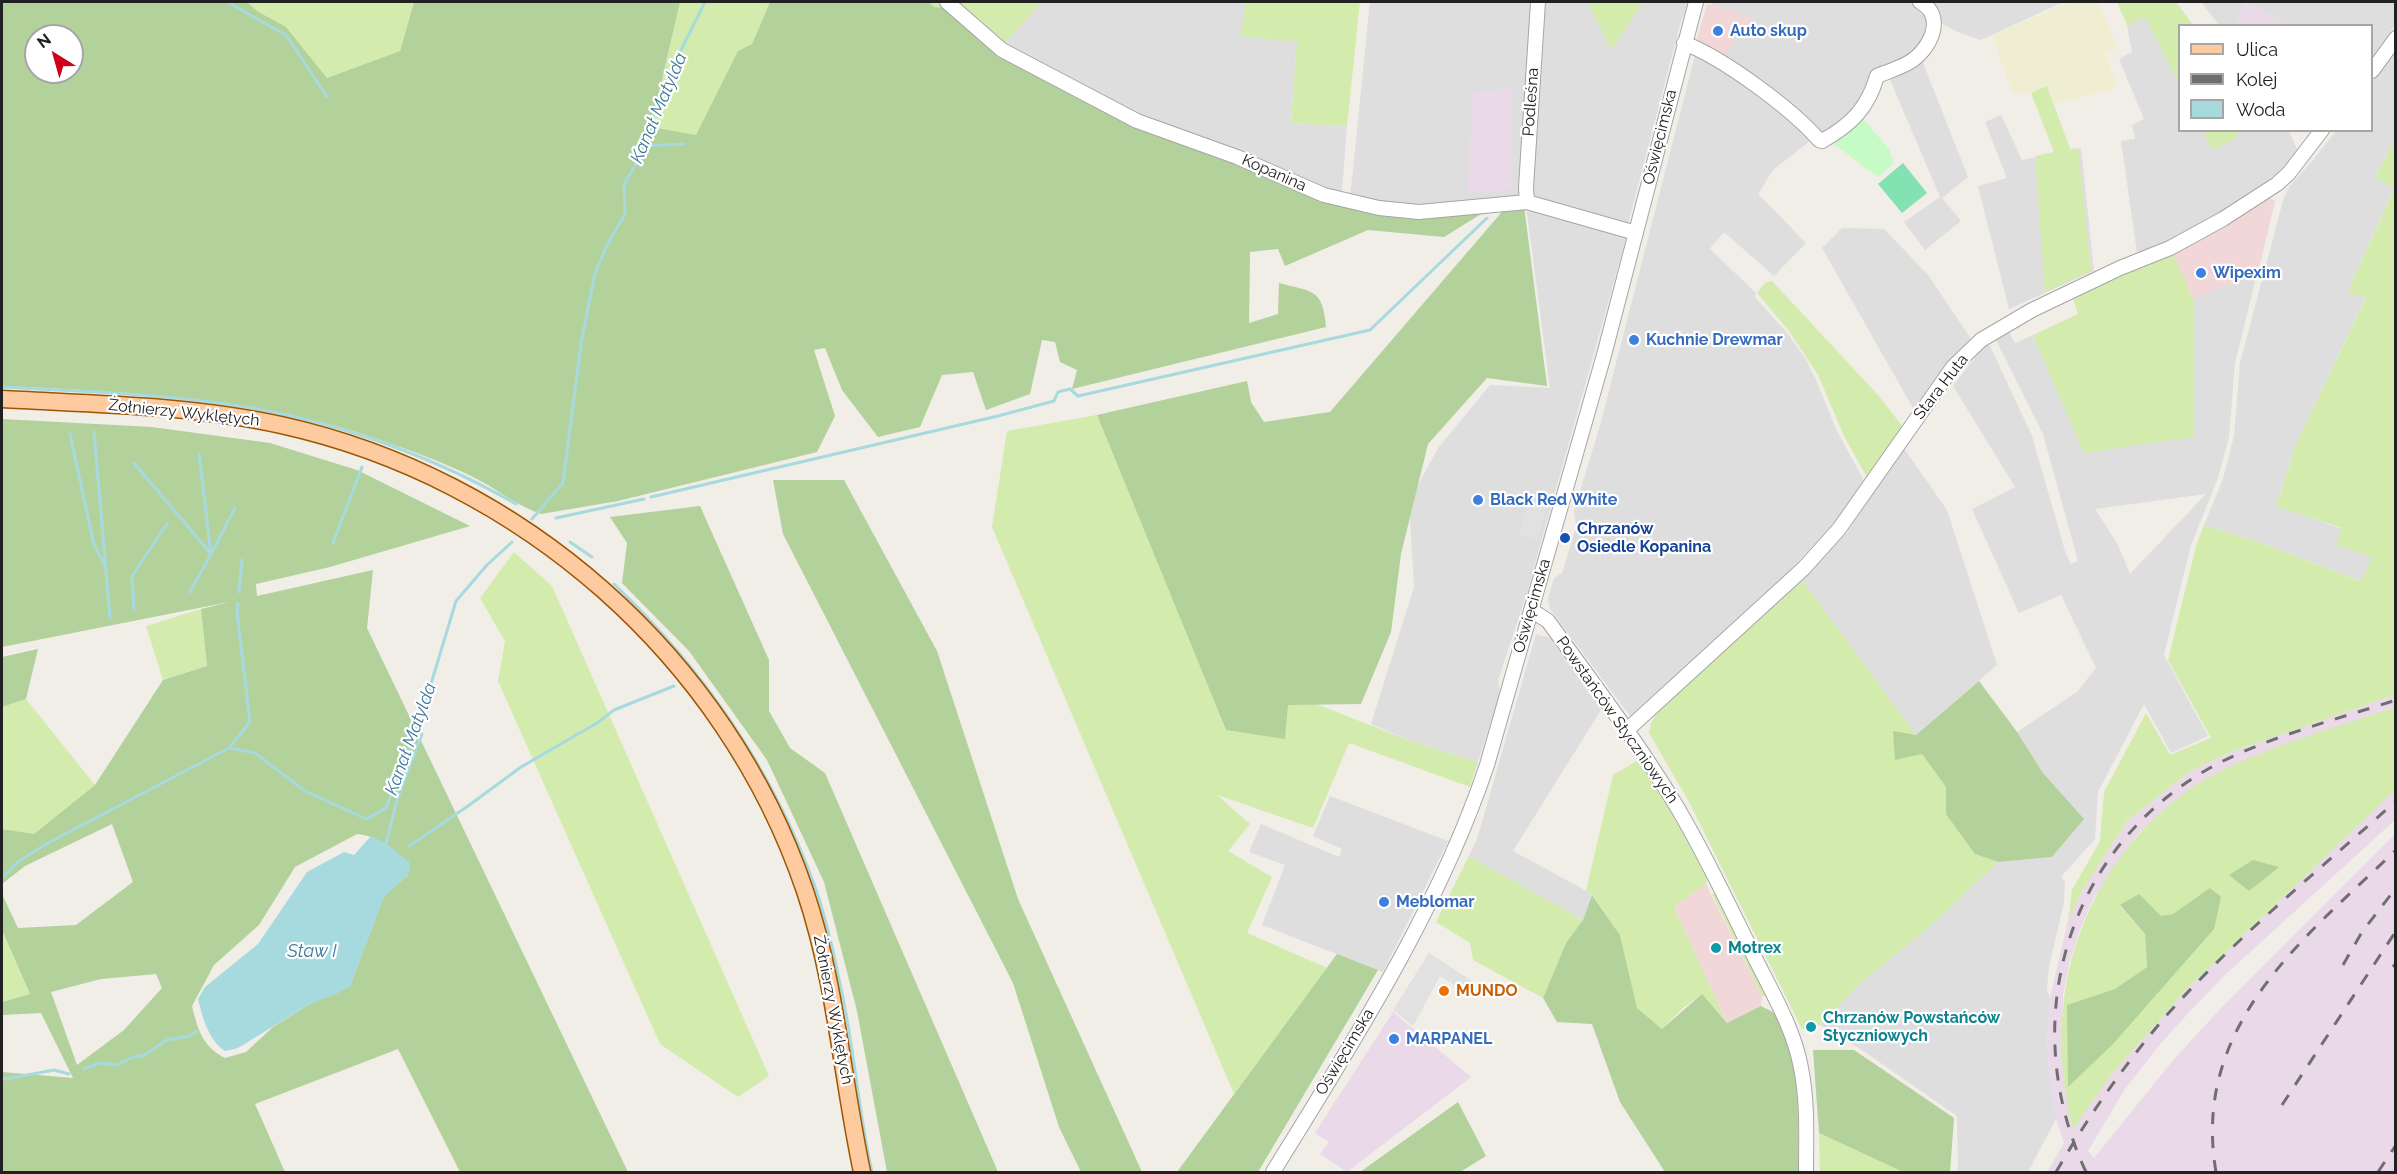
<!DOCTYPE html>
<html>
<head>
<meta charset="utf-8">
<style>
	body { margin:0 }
	#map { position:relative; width:2397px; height:1174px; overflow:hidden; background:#f1ede7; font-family:Raleway,sans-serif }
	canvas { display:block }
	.frame { position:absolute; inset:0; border:3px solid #212121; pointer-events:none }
	.legend { position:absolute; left:2178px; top:24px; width:195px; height:108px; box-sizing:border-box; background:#fff; border:2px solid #a6a6a6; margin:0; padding:8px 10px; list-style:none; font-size:18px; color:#212121 }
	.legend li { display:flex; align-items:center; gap:12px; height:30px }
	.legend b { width:30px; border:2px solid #a6a6a6 }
	.north { position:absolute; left:24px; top:24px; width:60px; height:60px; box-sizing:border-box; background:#fff; border:2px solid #a6a6a6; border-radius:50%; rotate:323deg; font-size:16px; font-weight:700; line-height:24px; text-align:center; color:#212121 }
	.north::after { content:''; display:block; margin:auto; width:21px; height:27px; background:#d1001a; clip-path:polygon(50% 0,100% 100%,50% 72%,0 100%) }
</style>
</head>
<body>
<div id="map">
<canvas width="2397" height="1174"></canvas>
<div class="frame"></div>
<ul class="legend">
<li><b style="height:8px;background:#fecaa0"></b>Ulica</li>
<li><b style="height:8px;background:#6f6f6f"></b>Kolej</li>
<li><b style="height:16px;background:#a7dadf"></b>Woda</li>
</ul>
<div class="north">N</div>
</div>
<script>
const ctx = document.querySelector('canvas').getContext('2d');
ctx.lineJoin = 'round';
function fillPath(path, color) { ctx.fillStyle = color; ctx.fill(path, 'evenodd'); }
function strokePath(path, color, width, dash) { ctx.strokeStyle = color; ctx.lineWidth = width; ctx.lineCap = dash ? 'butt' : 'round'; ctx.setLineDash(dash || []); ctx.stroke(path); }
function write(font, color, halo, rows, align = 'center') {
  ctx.font = font + ' Raleway,sans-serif'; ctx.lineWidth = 4.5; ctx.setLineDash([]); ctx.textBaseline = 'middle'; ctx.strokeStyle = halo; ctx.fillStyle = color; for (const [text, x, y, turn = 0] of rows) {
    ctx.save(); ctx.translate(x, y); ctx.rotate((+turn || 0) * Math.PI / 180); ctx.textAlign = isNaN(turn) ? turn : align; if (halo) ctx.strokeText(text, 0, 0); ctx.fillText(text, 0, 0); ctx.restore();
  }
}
fillPath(new Path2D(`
	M1042 2H1246L1241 36 1297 42 1291 123 1347 126 1342 192 1324 189 1138 117 995 54Z
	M1370 2H1587L1612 50 1643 2H1688L1680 25 1628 224 1529 199 1417 207 1350 198Z
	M1712 2H2063L1981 40 1960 33 1931 18 1921 58 1968 177 1942 198 1961 221 1925 250 1904 222 1940 197 1889 77 1825 138 1820 133 1773 170 1758 194 1806 243 1774 276 1724 232 1711 247 1710 249 1756 293 1755 297 1787 333 1805 358 1816 380 1836 429 1864 481 1836 521 1791 569 1630 716 1550 609 1548 599 1554 578 1562 573 1576 527 1574 511 1601 422 1694 59Z
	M2201 2H2395V25L2372 57V26L2287 25 2245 3 2235 25H2219Z
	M2145 16 2179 84 2180 130 2203 131 2238 137 2237 131H2289L2298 152 2278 172 2259 187 2200 225 2168 241 2137 253 2121 141 2135 139 2132 125 2144 119 2119 59 2132 52 2127 25Z
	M2395 51V139L2375 177 2394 188 2347 293 2366 297 2297 442 2276 505 2342 529 2373 558 2361 581 2264 544 2204 525 2223 479 2234 436 2240 363 2284 197 2289 187 2313 160 2336 131 2372 130V83Z
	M2001 115 2022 160 2081 148 2094 271 2009 309 1978 186 2007 178 1985 122Z
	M2275 201 2235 363 2229 437 2218 478 2191 545 2164 655 2208 736 2171 753 2144 704 2098 792 2095 839 2061 877 2065 882 2064 903 2049 966 2047 989 2050 998 2047 1047 2056 1119 2028 1172H1958L1957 1116 1862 1050 1820 1025 1860 983 1928 928 1998 862 2052 857 2083 819 2043 773 2017 732 2077 692 2096 668 2061 595 2019 613 1972 509 2015 487 1953 386 1984 346H1990L2032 436 2065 551 2071 564 2078 561 2043 434 1996 340 2009 332 2015 343 2033 335 2077 435 2172 251ZM2206 494 2130 574 2118 545 2095 509Z
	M1526 205 1627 235 1526 596 1498 680 1500 693 1478 762 1413 742 1371 724 1414 587 1409 502 1438 448 1490 385 1550 388Z
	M1842 228 1884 229 1928 275 1971 339 1913 408 1822 248Z
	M1903 447 1947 510 1997 665 1916 735 1799 576 1847 533Z
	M1536 634 1550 638 1601 710 1513 851 1592 894 1583 920 1469 856 1478 836Z
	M1330 796 1448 841 1383 972 1262 925 1285 865 1249 852 1261 824 1339 857 1342 849 1313 836Z`), '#dfdede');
fillPath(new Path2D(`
	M1707 4 1753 17 1727 52 1721 56 1696 42Z
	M2269 197 2275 201 2258 273 2193 299 2172 251Z
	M1706 884 1762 996 1761 1006 1727 1023 1674 907Z`), '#f2d7d9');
fillPath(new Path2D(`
	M2245 3 2287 25H2235Z
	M1512 89 1511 189 1468 193 1472 92Z
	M2395 695V707L2238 763 2202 781 2138 834 2093 899 2080 929 2070 960 2063 995 2062 1044 2073 1128 2111 1075 2185 991 2395 790V820L2225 975 2192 1009 2162 1042 2125 1089 2088 1151 2094 1158 2175 1058 2223 1006 2395 834V1172H2047L2064 1143 2056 1119 2051 1091 2047 1047 2050 998 2061 950 2068 921 2083 889 2127 821 2191 771 2236 750Z
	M1393 1012 1471 1077 1347 1172 1320 1154 1329 1142 1315 1133Z`), '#ead9e9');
fillPath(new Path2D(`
	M2071 2H2098L2118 48 2105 54 2118 88 2054 104 2047 86 2031 93 2013 94 1992 35Z`), '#f0eed2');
fillPath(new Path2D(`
	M247 2H414L400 51 327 78 286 27 257 11Z
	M680 2H770L752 44 738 51 697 136 651 127Z
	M929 2H1042L995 54 948 8 934 7Z
	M1246 2H1360L1347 126 1291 123 1297 42 1240 36Z
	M1587 2H1643L1612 50Z
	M2117 2H2176L2193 25 2180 26 2179 84 2145 17 2127 25Z
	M2047 86 2070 149 2078 148 2091 271 2045 292 2035 156 2054 152 2031 93Z
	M2203 131H2237L2238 137 2213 150Z
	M2395 139V695L2236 750 2191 771 2127 821 2083 889 2068 921 2072 890 2100 841 2104 792 2146 713 2170 755 2211 738 2168 660 2196 546 2204 525 2264 544 2360 581 2373 558 2336 545 2342 528 2276 506 2297 442 2366 298 2347 293 2394 189 2375 177Z
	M2172 251 2193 299V437L2084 453 2033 335 2078 314 2073 298Z
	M1772 281 1878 395 1903 427 1868 479 1845 438 1818 375 1789 331 1757 293 1765 283Z
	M1097 415 1226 730 1288 705 1316 704 1413 742 1478 762 1470 787 1349 743 1313 828 1217 795 1250 824 1228 851 1272 877 1247 933 1327 968 1234 1094 992 527 1007 431Z
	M514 552 552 586 769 1076 738 1097 660 1044 498 681 505 641 480 598Z
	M1799 576 1916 735 1922 754 1946 787 1975 854 1998 862 1928 928 1860 983 1820 1025 1802 1029 1689 802 1649 733 1651 723 1658 711Z
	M201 609 207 666 163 680 146 626Z
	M26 699 95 785 34 834 2 829V707Z
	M2395 707V790L2185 991 2111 1075 2073 1129C2049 1032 2062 937 2121 856 2144 826 2172 799 2204 780 2262 747 2333 729 2395 707ZM2210 889 2214 929 2068 1086V1006L2115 989 2147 967 2145 934 2120 906 2139 895 2161 916 2173 914Z
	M1637 761H1640L1669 804 1668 806 1707 878 1706 884 1674 907 1727 1023 1702 994 1682 1009 1662 1029 1637 1008 1620 935 1592 894 1586 891 1613 775Z
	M1469 856 1583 920 1566 943 1543 998 1473 960 1470 943 1436 922Z
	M1719 893 1767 993 1765 996H1762L1712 894Z
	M2 930 30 994 2 1002Z
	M1819 1133 1903 1172H1820Z`), '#d3ecad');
fillPath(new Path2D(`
	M2 2H247L257 11 286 27 327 78 400 51 414 2H680L651 127 696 135 738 51 752 44 770 2H929L934 7 947 8 1000 55 1325 200 1486 211 1444 237 1368 230 1285 266 1278 249 1250 252 1249 323 1278 314 1279 283C1312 292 1323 288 1326 327L1072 389 1077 370 1060 362 1055 342 1042 340 1030 394 986 410 973 372 942 375 920 427 878 437 842 390 825 348 814 350 835 416 817 452 618 501 541 514C517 506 496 488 473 477 443 462 411 451 380 440 257 397 130 392 2 386ZM36 36H72V72H36Z
	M1507 206H1524L1547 386 1487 378 1428 444 1401 554 1391 632 1361 704 1288 705 1285 739 1226 730 1097 415 1247 381 1251 402 1264 422 1330 412Z
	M2 419 152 427 270 443 357 470 470 526 330 567 256 584 257 596 373 570 367 628 628 1172H460L398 1049 255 1104 285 1172H2V1072L73 1078 41 1013 2 1015V1002L30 994 2 930V894L18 928 76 925 133 882 112 824 25 866 2 884V829L34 834 95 785 163 680 207 666 201 609 229 602 2 647ZM357 834C386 838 388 849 409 863L408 875 384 896 350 986 308 1005 273 1027 246 1052 225 1058C202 1046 198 1030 192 1006L214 965 259 925 295 867ZM156 974 162 988 124 1030 77 1065 51 992 101 979Z
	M773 480H844L937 651 1018 899 1142 1172H1081L1059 1127 1013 983 783 534Z
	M700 506 769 660V711L790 748 825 773 998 1172H887L857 1011 824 882 767 760 689 651 622 583 627 543 610 517Z
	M38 649 26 699 2 707V657Z
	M1979 681 2017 732 2043 773 2084 819 2052 857 1998 862 1975 854 1946 814V787L1922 754 1895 760 1893 731 1916 735Z
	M2253 860 2279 867 2249 891 2229 875Z
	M2210 888 2221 897 2214 929 2113 1044 2068 1087 2067 1005 2115 989 2147 967 2145 934 2120 905 2139 894 2161 916 2173 914Z
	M1592 895 1620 935 1637 1008 1662 1029 1702 994 1727 1023 1761 1006C1767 1009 1774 1012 1777 1016 1784 1023 1785 1033 1788 1042 1801 1086 1797 1127 1799 1172H1665L1620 1102 1592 1024 1557 1022 1543 998 1566 943 1583 920Z
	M1337 954 1378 970 1258 1172H1177Z
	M1813 1050H1854L1954 1118 1950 1172H1903L1819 1133Z
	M1458 1102 1486 1156 1460 1172H1360Z`), '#b2d19b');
fillPath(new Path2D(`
	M1863 119 1889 149 1894 163 1878 177 1834 144Z`), '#c7fbc5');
fillPath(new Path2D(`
	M1903 163 1927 193 1902 213 1878 184Z`), '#84e1b2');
fillPath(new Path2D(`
	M1529 501 1547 507 1537 540 1519 535Z
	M1429 953 1475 983 1468 993 1440 976 1413 1026 1393 1010Z`), '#e1e1e1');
fillPath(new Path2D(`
	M371 836 386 843 410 863 408 875 384 897 350 986 336 994 308 1005 238 1048 225 1051C208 1039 203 1019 198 999L205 987 258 944 307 872 344 852 354 855Z`), '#a7dadf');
strokePath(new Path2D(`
	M227 2 286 35 327 97
	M640 146 684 144
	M2 387C71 391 142 393 211 402 318 415 424 451 516 504
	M94 432 110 618
	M70 434 94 545 105 565
	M134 463 211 554 235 508
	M651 497 998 416 1054 401 1058 392 1070 389 1078 396 1370 330 1487 218
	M556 518 644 499
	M532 519 563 483 581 344 595 273 608 243 625 214 624 185 641 155 640 146 680 52 705 2
	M570 542 592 557
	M333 543 362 467
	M614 584C702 668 772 769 814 884 827 920 835 960 843 998 855 1056 859 1115 872 1172
	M190 592 211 554 199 454
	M239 592 242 560
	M134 610 132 576 167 524
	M229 748 250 722 237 613 238 603
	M386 843 397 800 422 734
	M409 846 468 806 521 767 597 723 614 710 674 686
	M2 878 18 862 46 844 229 748 255 753 305 791 366 819 386 808 421 717 456 601 487 565 512 542
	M84 1069 100 1063 116 1065 136 1056H143L167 1040 190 1036 197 1031
	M2 1078 6 1079 54 1070 69 1074`), '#a7dadf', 3);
const minor = new Path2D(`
	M947 2 1002 50 1137 121 1237 157 1324 195 1379 208 1419 212 1527 202 1636 233
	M1684 43C1723 58 1791 108 1819 140L1822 141C1851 125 1868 108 1877 76 1887 72 1899 68 1908 63 1930 51 1947 16 1920 2
	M2372 71 2396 38
	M1527 202 1526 187 1538 2
	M1531 610 1548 621C1592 682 1638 742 1677 807 1705 854 1728 903 1752 952 1770 989 1794 1028 1801 1068 1808 1103 1806 1138 1806 1172
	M1627 730 1804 568 1839 529 1953 367 1981 340 2032 310 2120 268 2170 248 2223 219 2277 184 2289 173 2322 130
	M1273 1172C1353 1042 1438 911 1487 765L1604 355 1696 2`);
const major = new Path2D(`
	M2 399C95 404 190 405 281 425 521 478 726 657 805 891 836 983 842 1078 862 1172`);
strokePath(minor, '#a5a5a5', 16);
strokePath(major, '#9d5600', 19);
strokePath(minor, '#fff', 14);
strokePath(major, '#fecaa0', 16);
strokePath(new Path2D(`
	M2343 965 2362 932 2396 888
	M2393 967 2396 963
	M2282 1105 2396 931
	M2056 1172C2088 1117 2124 1065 2166 1016 2235 938 2318 871 2396 801
	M2086 1172C2017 1025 2064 852 2208 769 2263 738 2335 720 2396 700
	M2216 1172C2191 1026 2302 940 2396 850
	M2378 1172 2396 1145`), '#6f6f6f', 3, [12, 12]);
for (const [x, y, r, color] of [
	[1718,31,6,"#3f7fe0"],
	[2201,273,6,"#3f7fe0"],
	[1634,340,6,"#3f7fe0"],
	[1478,500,6,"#3f7fe0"],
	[1565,538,6,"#1a4fb4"],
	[1384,902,6,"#3f7fe0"],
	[1716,948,6,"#0f9aa8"],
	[1444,991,6,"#e8710a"],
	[1811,1027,6,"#0f9aa8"],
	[1394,1039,6,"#3f7fe0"]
]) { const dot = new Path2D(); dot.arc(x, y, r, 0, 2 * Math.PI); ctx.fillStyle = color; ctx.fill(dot); strokePath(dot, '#fff', 2); }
write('bold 16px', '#366cbe', '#fff', [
	["Auto skup",1730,31],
	["Wipexim",2213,273],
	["Kuchnie Drewmar",1646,340],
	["Black Red White",1490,500],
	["Meblomar",1396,902],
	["MARPANEL",1406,1039]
], 'left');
write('16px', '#212121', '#fff', [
	["Podleśna",1531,102,-86],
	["Oświęcimska",1660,137,-76],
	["Kopanina",1274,173,24],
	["Stara Huta",1941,387,-52],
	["Żołnierzy Wyklętych",184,413,6],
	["Oświęcimska",1532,606,-74],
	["Powstańców Styczniowych",1617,720,55],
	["Żołnierzy Wyklętych",833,1010,79],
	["Oświęcimska",1345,1052,-59]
]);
write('bold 16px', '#164399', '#fff', [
	["Chrzanów",1577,529],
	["Osiedle Kopanina",1577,547]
], 'left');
write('bold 16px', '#0d838f', '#fff', [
	["Motrex",1728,948],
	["Chrzanów Powstańców",1823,1018],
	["Styczniowych",1823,1036]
], 'left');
write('bold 16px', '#c56008', '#fff', [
	["MUNDO",1456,991]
], 'left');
write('italic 18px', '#417a9c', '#fff', [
	["Kanał Matylda",659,108,-67],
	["Kanał Matylda",411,739,-70],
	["Staw I",312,952]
]);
</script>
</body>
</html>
